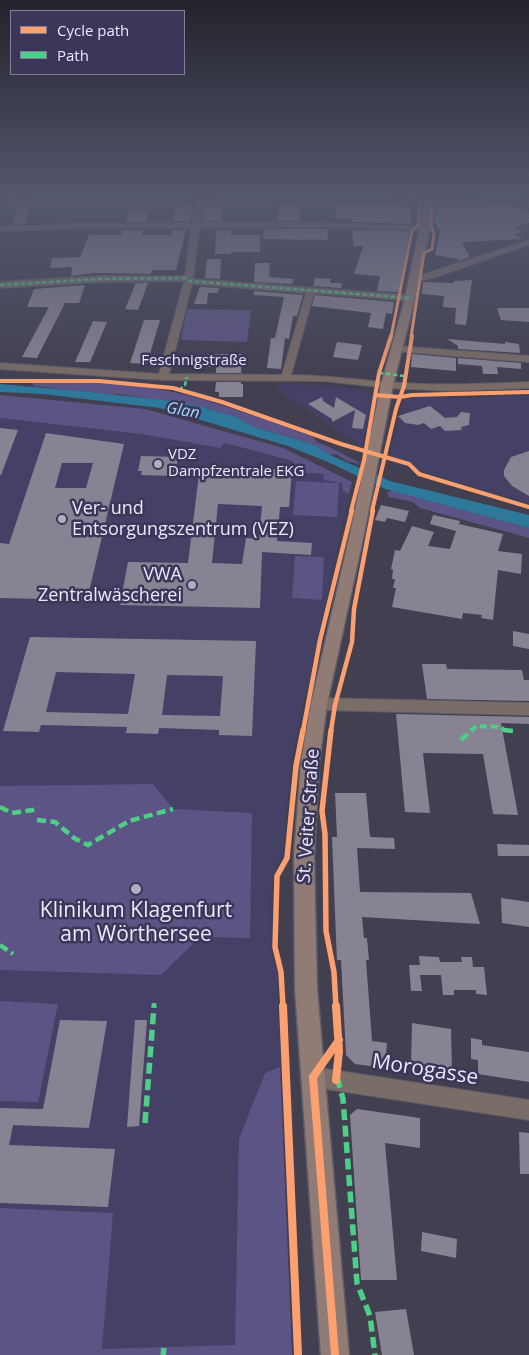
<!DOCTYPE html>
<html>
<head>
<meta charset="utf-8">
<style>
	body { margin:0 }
	#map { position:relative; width:529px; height:1355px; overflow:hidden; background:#413f50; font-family:"Open Sans",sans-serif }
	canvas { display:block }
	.legend { position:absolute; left:10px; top:10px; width:175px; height:65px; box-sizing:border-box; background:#3c3758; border:1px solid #827e9a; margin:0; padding:6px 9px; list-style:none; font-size:15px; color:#eae8fd }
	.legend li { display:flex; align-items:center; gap:10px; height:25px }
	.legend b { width:25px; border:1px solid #827e9a }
</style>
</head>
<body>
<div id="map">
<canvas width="529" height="1355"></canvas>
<ul class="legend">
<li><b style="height:6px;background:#fca06f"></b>Cycle path</li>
<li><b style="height:6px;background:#4dcf88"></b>Path</li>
</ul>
</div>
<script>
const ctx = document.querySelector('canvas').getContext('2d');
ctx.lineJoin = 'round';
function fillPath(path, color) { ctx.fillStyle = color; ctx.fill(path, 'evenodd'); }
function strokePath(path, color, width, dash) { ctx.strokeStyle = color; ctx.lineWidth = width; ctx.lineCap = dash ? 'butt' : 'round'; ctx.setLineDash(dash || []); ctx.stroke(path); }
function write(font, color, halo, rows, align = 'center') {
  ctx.font = font + ' "Open Sans",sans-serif'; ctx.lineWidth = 5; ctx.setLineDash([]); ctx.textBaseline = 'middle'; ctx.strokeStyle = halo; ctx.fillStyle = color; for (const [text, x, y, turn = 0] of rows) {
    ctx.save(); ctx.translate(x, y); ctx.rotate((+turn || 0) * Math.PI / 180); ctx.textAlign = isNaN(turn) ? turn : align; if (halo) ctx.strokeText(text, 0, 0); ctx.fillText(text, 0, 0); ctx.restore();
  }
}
fillPath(new Path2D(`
	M277 384 318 385 364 390 373 396 362 446 278 390Z
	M529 394V504L388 461 403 401 413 397 477 398Z
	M0 418 141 434 219 448 225 443 293 461 342 483 343 491 349 494 291 761 283 854 277 865 272 881 271 942 272 958 278 971 277 990 279 1019 292 1355H0Z`), '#454065');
fillPath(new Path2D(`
	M187 309 251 310 247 342 181 340Z
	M33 383C71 383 109 381 147 387 205 396 259 418 314 437L317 442C330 446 345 456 359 462V464L347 461 336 454 330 455 315 445 261 429 245 423 237 417 202 407 119 394H101L33 386Z
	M0 395 145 409 283 448 352 482 349 494 343 491 342 483 323 480 324 474 294 472 293 461 225 443 220 448 141 434 0 418Z
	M296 481 339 483 337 517 293 515Z
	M393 491 529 528V538L420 508 413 502 389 497 387 492Z
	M295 556 324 557 322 600 292 598Z
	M153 784 173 809 252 813 250 938 200 937 161 975 0 970V786Z
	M0 1001 58 1004 38 1102 0 1101Z
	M280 1067 292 1355H0V1208L113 1213 102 1349 235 1345 239 1139 265 1073Z`), '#5c5485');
fillPath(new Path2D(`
	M0 384 90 392 181 402 202 407 237 417 246 423 261 429 315 445 330 455 390 481 529 515V528L385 489 328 462 288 446 160 408 43 394 0 392Z`), '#2d789b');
fillPath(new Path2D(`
	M20 198H31L25 224 13 225Z
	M205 198H213L212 202H223L221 221H202Z
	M396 198H407L408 204H411V224L352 222 351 219H336L335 205 370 206V202L397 204Z
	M438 198 484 200 488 205 514 204 517 208 523 207 529 213V223L515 227 522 232 514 234 522 239 462 242 470 257 458 261 459 259 435 255 440 231 434 221 436 199Z
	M176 201 193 202 190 221H173Z
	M278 204H300V221H278Z
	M129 210H150L146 222H125Z
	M264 229H329L327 240 263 239Z
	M122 230H143L142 235H172V230H186L176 270H152L151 274 94 273 71 276 72 267 50 268 52 258 80 257 89 235H121Z
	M216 230H231V235H260V252H231V254H215Z
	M352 230 410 231 399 292 377 291 380 276 354 274 363 246H354Z
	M207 259H221L220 279 205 278Z
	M255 263H270L269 277 294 279 292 284 254 282Z
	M315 278 331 279 330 283H342L341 288 313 286Z
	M472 280 466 325 455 324 456 308 443 307 444 296 422 294 423 282 454 283V281Z
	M136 283H148L138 310 125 309Z
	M85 285 79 303H65L37 358 22 357 49 307H27L34 289Z
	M200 287 219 288 218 293H208L207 304H194Z
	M254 291 303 295 297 316H293L289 339 285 338 281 369 267 368 271 338H275L284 297 254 295Z
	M315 295 394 302 392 314 386 313 383 329 368 327 371 313 312 306Z
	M497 308H529V322L501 320Z
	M144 320H160L147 364 130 363Z
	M93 321 107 322 90 362H75Z
	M447 339 505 344V342L519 344 520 353 458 349V346Z
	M337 342 362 345 358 360 333 357Z
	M208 354H242L241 373H216V367H207Z
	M412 354 456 358V371L411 367Z
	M458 358 521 363V369L497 367 498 374H483L482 366 458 364Z
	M216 382H241V384H243V397H219V392H215Z
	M322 397 323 401 334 408 336 397 366 415 363 429 352 428 355 410 332 422V419L308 404Z
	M430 406 445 418 457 417 461 412 470 413 469 425 461 427 462 430 445 431 440 426 431 429 424 423 418 425 405 423 398 416Z
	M0 428 18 430 1 475H0Z
	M46 433 124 444 87 600 0 598V543L9 544ZM62 463H93L86 488H55Z
	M529 451V496L512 486 504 476V470L511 457Z
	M141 456 178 457 175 476 141 475 142 471H138Z
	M200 466 292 470 289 507H280L277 541 312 543 311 555 262 552 260 608 120 605 128 562 188 563ZM218 504 262 506 259 539 246 538 242 564 212 563Z
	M381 505 409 511 405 522 387 518 385 522 375 520Z
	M433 515 460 521 459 524 503 534 498 551 522 554 521 574 498 570 493 620 481 618 482 615 463 613 462 619 392 607 396 588H393L395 579H392L393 570 391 569 395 550 400 551 412 526 434 532 428 546 450 549 456 531 430 524Z
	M513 631 529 634V649L513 646Z
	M30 637 256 641 252 736 219 735V730L159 728 158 734 126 733 127 727 41 725 39 732 3 731ZM56 672 135 674 128 714 46 712ZM167 675 223 676 220 716 162 715Z
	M422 664H446L447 669 522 670 524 680H529V701L427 699Z
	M396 714 529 717V724L501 723 518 815 493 814 483 754 423 753 430 813 405 812Z
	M335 793H366L370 837 394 838 395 849 357 848 360 892 471 893 480 924 362 917 364 938H367L369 960H366L372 1041 387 1043 385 1068 355 1064 346 1055 341 960H337L336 938 332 837H337Z
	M497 844 529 845V856H498Z
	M501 898 529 902V927L502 923Z
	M419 956 439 957 440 962H462L461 957H472L473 967H484L487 995 476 994V990H454V995H443L441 975H420L422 991H411L409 965H420Z
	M60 1020 107 1021 89 1128 13 1125 9 1145 115 1149 108 1207 0 1203V1108L43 1109Z
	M135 1020H147L139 1126 127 1127Z
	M412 1023 451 1029 452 1070 411 1064Z
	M471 1038 482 1040V1045L529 1052V1082L478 1074V1060L471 1059Z
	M357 1109 420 1118V1148L385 1143 397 1280H361L350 1115Z
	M519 1132 529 1133V1174H520Z
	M422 1232 457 1239 456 1258 421 1251Z
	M406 1309 414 1355H382L375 1312Z`), '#888392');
const minor = new Path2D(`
	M2 198H10L5 202 1 200Z
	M195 198H203L200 223H312L425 226 429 228 425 230 312 227 199 228 193 279 410 295 414 298 410 301 314 293 291 375C324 375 355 380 387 382 434 386 482 384 529 382V388L451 391 387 388 325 381 163 380 0 369V363L159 374 184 281 98 282 0 288V282L98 276H185L191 228H81L0 231V227L81 224 192 223ZM192 284 306 293 282 375 169 374Z
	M521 198H529V204Z
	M529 240V245L433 278 413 282 409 279Z
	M396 346 529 356V362L393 351V347Z
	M319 698 529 703V715L319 710 314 708 312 704 314 700Z
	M313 1067 529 1100V1120L313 1087 306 1084 303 1077 306 1070Z`);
const major = new Path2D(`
	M424 198H432L430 228 413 306 393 385 364 534 327 704 319 762 314 856 317 989 349 1355H321L295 989 294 856 301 762 311 704 350 534 381 385 403 306 420 228Z`);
strokePath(minor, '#5d5c6a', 2);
strokePath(major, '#5d5c6a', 3);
fillPath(minor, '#7a6c66');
fillPath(major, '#907c74');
strokePath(new Path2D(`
	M188 281 410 298
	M0 285 98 279 189 278
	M379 373 405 376
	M179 390 185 385 187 377`), '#4dcf88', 2.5, [4.5, 2.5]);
strokePath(new Path2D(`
	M471 731 476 726 501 727 505 731`), '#4dcf88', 4, [7, 4]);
strokePath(new Path2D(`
	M504 730 513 731
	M461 740 472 730
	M0 807 12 813 39 809
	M37 820 55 822 74 838 88 845 129 821 173 809
	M0 945 13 954
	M154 1007V1003`), '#4dcf88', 4.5, [9, 4.5]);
strokePath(new Path2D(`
	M337 1077 343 1099 357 1283 370 1316 375 1355
	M145 1123 154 1006
	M163 1355 164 1348`), '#4dcf88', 5.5, [11, 5.5]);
strokePath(new Path2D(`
	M391 337 412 231 418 225 420 198
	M411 337 424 253 432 249 434 234 431 226 433 198`), '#fca06f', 3);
strokePath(new Path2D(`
	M0 381H99L173 388 222 402 341 444 409 464 419 474 529 507
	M375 395 400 397 412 395 529 392
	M351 511 364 460 379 373 391 336
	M372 511 396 409 404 386 412 336`), '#fca06f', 4);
strokePath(new Path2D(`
	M303 731 320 640 352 510
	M331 731 335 705 352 642 354 609 373 510`), '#fca06f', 4.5);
strokePath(new Path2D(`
	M331 730 322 811 325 834 326 931 334 972 336 1007
	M283 1007 281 972 275 947 277 876 287 858 296 766 303 730`), '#fca06f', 5.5);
strokePath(new Path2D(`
	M283 1006 298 1355
	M336 1080 339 1051 336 1006
	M335 1355 313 1077 339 1040`), '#fca06f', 8);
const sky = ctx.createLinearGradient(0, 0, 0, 388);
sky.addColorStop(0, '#24232c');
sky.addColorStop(0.51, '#54586f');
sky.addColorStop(1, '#54586f00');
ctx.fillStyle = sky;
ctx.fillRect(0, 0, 529, 388);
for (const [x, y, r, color] of [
	[158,464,5,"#afadc0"],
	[62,519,5,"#afadc0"],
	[192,585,5,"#afadc0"],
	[136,889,6,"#afadc0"]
]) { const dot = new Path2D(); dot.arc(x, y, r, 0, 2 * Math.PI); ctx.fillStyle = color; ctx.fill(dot); strokePath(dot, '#3c3758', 2); }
write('15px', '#eae8fd', '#3c3758', [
	["Feschnigstraße",194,361]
]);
write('15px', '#eae8fd', '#3c3758', [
	["VDZ",168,455],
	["Dampfzentrale EKG",168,472]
], 'left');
write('italic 16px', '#9edbfa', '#3c3758', [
	["Glan",183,411,10]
]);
write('18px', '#eae8fd', '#3c3758', [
	["Ver- und",72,509],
	["Entsorgungszentrum (VEZ)",72,530],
	["VWA",182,575,"right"],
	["Zentralwäscherei",182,596,"right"]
], 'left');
write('18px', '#eae8fd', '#3c3758', [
	["St. Veiter Straße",309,816,-86]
]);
write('21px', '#eae8fd', '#3c3758', [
	["Klinikum Klagenfurt",136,911],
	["am Wörthersee",136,935]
]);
write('21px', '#eae8fd', '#3c3758', [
	["Morogasse",425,1070,9]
]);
</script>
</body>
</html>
